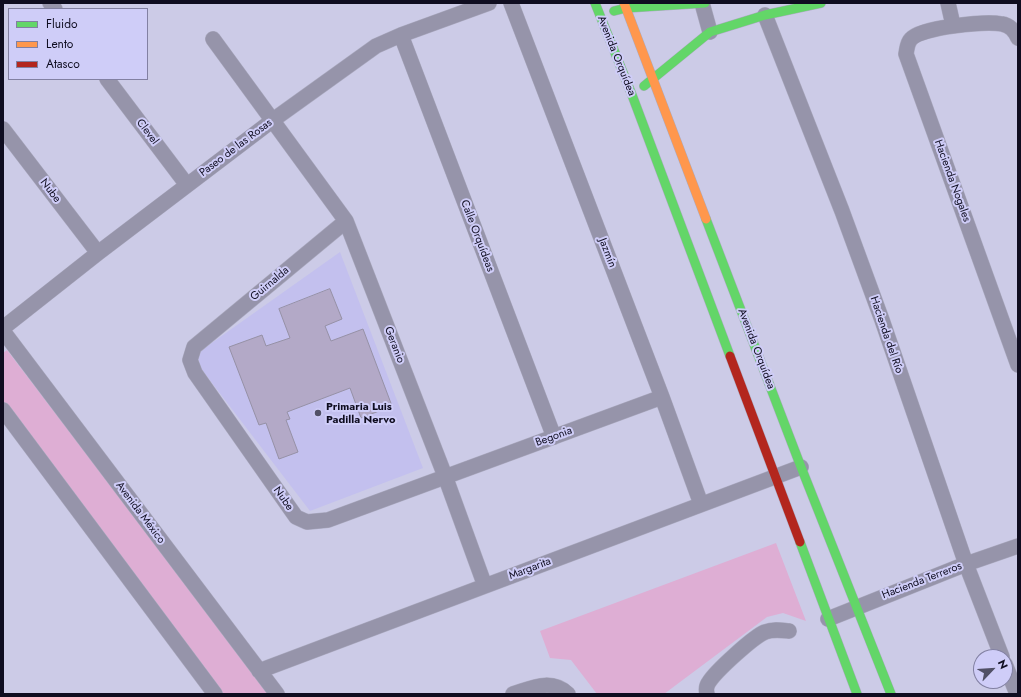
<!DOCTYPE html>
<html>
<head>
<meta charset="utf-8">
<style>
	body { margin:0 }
	#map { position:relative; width:1021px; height:697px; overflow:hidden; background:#cccbe7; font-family:Jost,sans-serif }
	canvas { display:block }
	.frame { position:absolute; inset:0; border:4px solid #0f0d20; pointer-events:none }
	.legend { position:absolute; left:8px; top:8px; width:140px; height:72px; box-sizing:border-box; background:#cfcdf8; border:1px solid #8280a2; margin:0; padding:5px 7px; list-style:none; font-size:12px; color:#0f0d20 }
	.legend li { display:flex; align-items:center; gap:8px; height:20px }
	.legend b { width:20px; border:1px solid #8280a2 }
	.north { position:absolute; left:973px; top:649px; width:40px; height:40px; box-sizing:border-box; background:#cfcdf8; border:1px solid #8280a2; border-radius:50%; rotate:65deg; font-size:11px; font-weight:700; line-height:16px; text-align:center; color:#0f0d20 }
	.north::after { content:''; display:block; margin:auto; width:14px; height:18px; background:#515066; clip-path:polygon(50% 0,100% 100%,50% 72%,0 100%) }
</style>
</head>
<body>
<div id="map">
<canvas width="1021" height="697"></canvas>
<div class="frame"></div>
<ul class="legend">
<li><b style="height:5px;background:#63d668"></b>Fluido</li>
<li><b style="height:5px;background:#ff974d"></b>Lento</li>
<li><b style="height:5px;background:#b3261e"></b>Atasco</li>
</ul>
<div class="north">N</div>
</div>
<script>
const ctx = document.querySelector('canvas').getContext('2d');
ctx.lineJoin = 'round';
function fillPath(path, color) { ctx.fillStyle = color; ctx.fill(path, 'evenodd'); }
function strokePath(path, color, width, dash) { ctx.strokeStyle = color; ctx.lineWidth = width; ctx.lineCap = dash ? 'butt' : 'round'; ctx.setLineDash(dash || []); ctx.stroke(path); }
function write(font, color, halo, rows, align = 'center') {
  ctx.font = font + ' Jost,sans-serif'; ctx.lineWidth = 4; ctx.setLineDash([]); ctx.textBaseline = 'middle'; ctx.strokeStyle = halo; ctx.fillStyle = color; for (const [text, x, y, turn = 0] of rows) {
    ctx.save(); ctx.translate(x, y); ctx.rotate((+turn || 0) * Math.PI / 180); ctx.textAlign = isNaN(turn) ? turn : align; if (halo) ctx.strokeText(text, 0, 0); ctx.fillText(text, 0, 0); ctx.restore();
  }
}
fillPath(new Path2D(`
	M340 252 423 468 310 511 192 357Z`), '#c3c0ee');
fillPath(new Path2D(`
	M7 350 270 694H224L3 404V353Z
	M776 543 806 621 783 613 767 617 664 694H597L571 660 550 658 540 631Z`), '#deaed4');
const building = new Path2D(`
	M330 289 342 319 325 326 331 341 363 329 392 406 361 418 350 388 287 412 290 419 286 420 298 452 279 459 266 423 259 425 229 347 262 335 266 346 290 338 279 309Z`);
fillPath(building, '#b3a9c7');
strokePath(building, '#9691a6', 1);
const street = new Path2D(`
	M50 3 55 9
	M511 3 662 397 701 504
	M702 3 710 32
	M948 3 953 25
	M765 15 842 211 882 320 966 564 1002 657
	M401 35 554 437
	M1018 38C1015 31 1009 25 1002 24 986 21 921 27 911 39 907 43 907 49 906 54L1018 365
	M213 39 346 221 445 476 485 586
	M107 79 187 185
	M3 129 98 253
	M346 221 194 347 190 360 195 373 296 517 307 522 328 520 662 397
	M3 328 98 253 273 120 376 46 401 35 489 3
	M3 331 277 694
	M3 410 215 694
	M828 619 966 564 1018 546
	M1005 664 1017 694
	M259 671 801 467
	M513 694C532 688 551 678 568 694
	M707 694C706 690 706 686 709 682 716 671 753 637 765 632 773 629 780 630 789 631`);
const fast = new Path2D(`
	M595 3 632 95 730 356
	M614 11 626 8 705 3
	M644 86 710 32 765 15 821 3
	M706 219 801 467 891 694
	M800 542 857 694`);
const slow = new Path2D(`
	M624 3 706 219`);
const jam = new Path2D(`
	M730 356 800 542`);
strokePath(street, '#acabc1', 16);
strokePath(fast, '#acabc1', 10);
strokePath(slow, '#acabc1', 10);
strokePath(jam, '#acabc1', 10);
strokePath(street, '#9694aa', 15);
strokePath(fast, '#63d668', 9);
strokePath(slow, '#ff974d', 9);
strokePath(jam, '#b3261e', 9);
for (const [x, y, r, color] of [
	[318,413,4,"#515066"]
]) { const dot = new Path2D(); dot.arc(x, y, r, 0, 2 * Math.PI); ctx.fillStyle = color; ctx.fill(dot); strokePath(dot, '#cfcdf8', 1.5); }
write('11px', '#0f0d20', '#cfcdf8', [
	["Avenida Orquídea",616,56,68],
	["Clevel",147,132,53],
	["Paseo de las Rosas",236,148,-37],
	["Hacienda Nogales",952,181,70],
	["Nube",50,191,53],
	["Calle Orquídeas",477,236,69],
	["Jazmín",607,253,69],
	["Guirnalda",270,284,-40],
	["Hacienda del Río",886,335,71],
	["Geranio",394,345,69],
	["Avenida Orquídea",756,349,69],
	["Begonia",554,437,-20],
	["Nube",283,499,55],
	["Avenida México",140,513,53],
	["Margarita",530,569,-21],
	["Hacienda Terreros",922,581,-21]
]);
write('bold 11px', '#0f0d20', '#cfcdf8', [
	["Primaria Luis",326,407],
	["Padilla Nervo",326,420]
], 'left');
</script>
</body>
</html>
